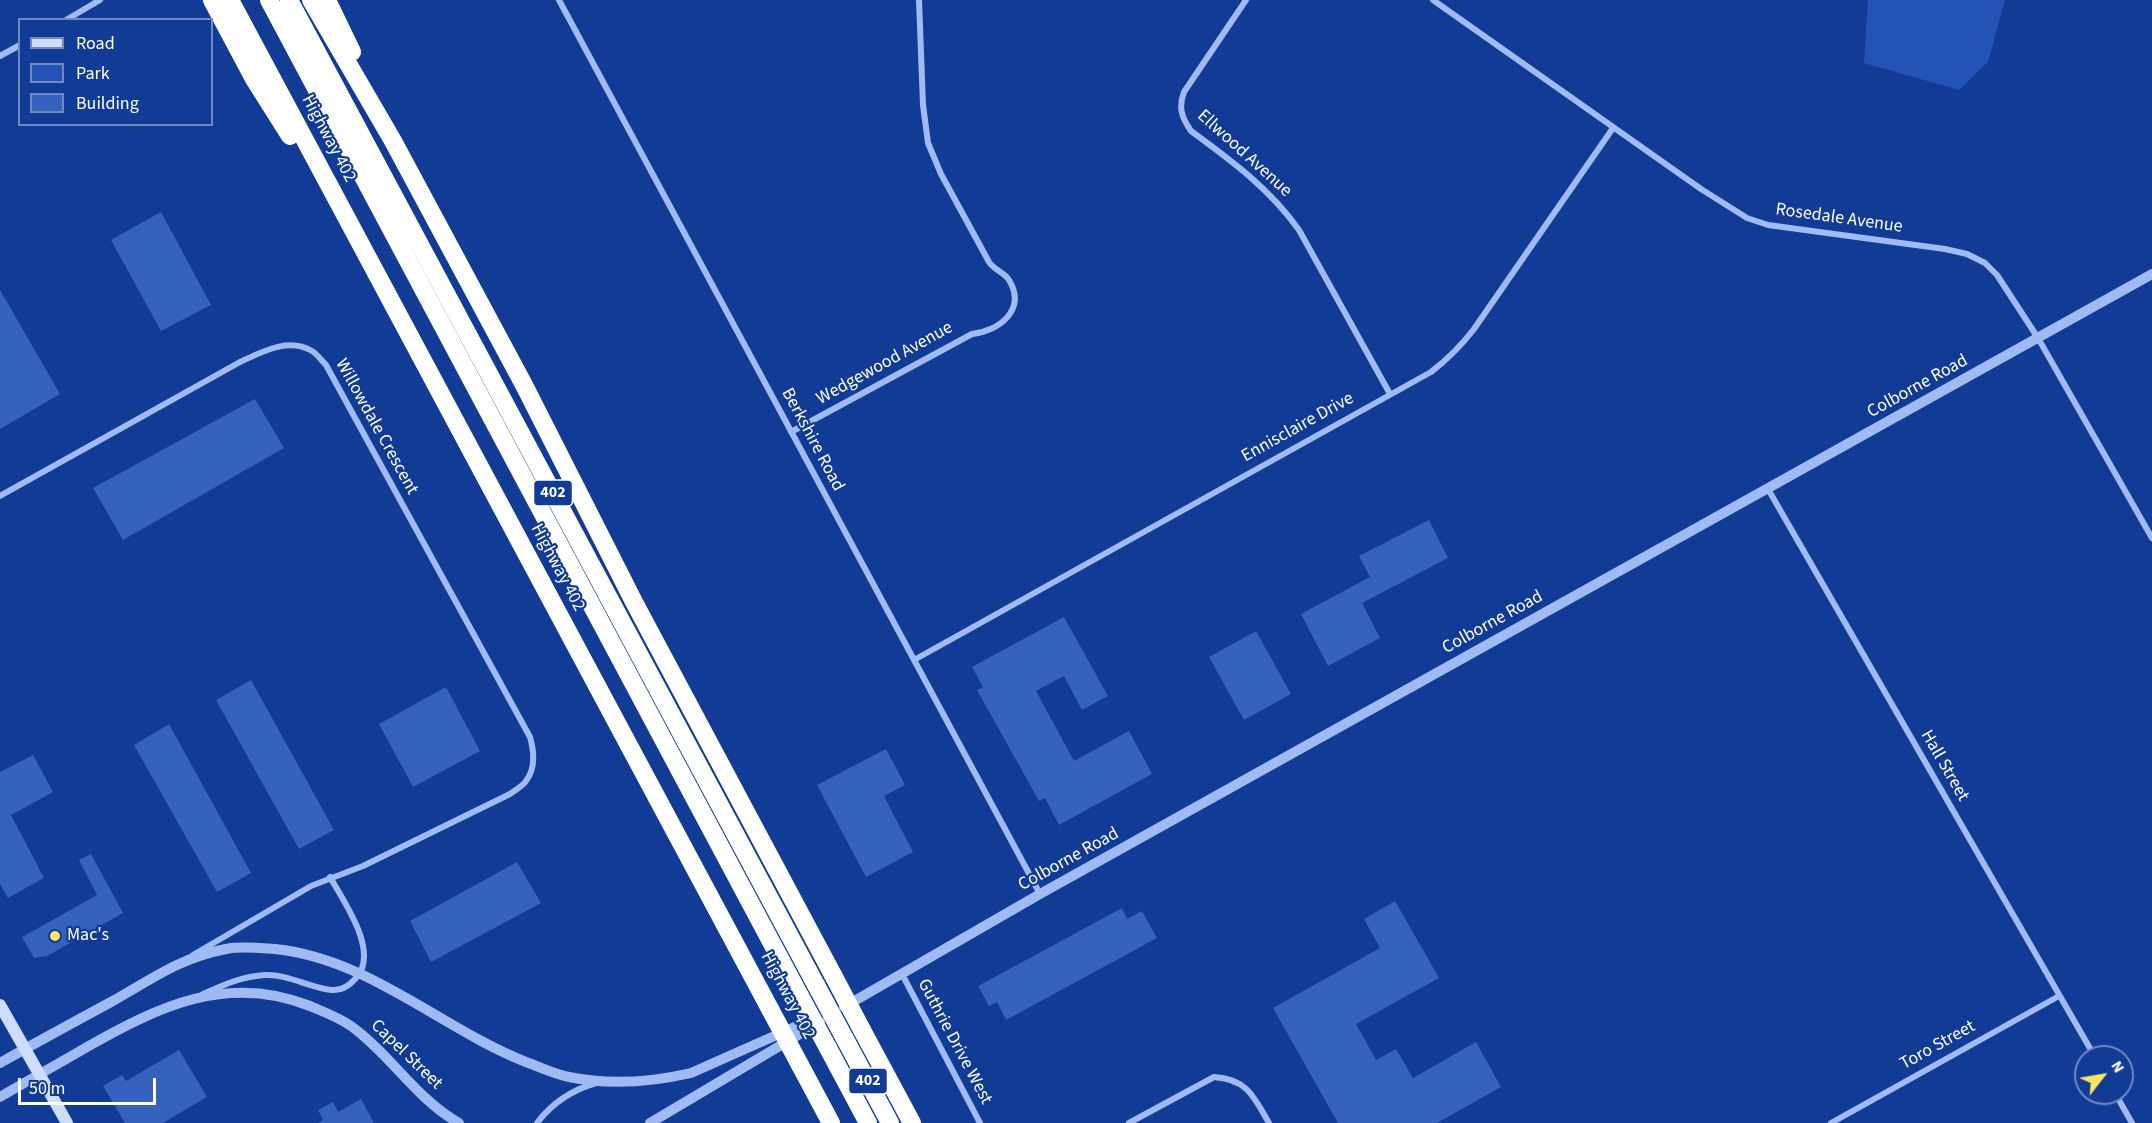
<!DOCTYPE html>
<html>
<head>
<meta charset="utf-8">
<style>
	body { margin:0 }
	#map { position:relative; width:2152px; height:1123px; overflow:hidden; background:#113b95; font-family:"Source Sans 3",sans-serif }
	canvas { display:block }
	.legend { position:absolute; left:18px; top:18px; width:195px; height:108px; box-sizing:border-box; background:#113b95; border:2px solid #7089bf; margin:0; padding:8px 10px; list-style:none; font-size:18px; color:#fff }
	.legend li { display:flex; align-items:center; gap:12px; height:30px }
	.legend b { width:30px; border:2px solid #7089bf }
	.north { position:absolute; left:2074px; top:1045px; width:60px; height:60px; box-sizing:border-box; background:#113b95; border:2px solid #7089bf; border-radius:50%; rotate:59deg; font-size:16px; font-weight:700; line-height:24px; text-align:center; color:#fff }
	.north::after { content:''; display:block; margin:auto; width:21px; height:27px; background:#ffe462; clip-path:polygon(50% 0,100% 100%,50% 72%,0 100%) }
	.scale { position:absolute; left:18px; top:1078px; width:138px; height:27px; box-sizing:border-box; border:3px solid #fff; border-top:0; padding-left:8px; font-size:18px; line-height:21px; white-space:nowrap; color:#fff; -webkit-text-stroke:4px #113b95; paint-order:stroke }
</style>
</head>
<body>
<div id="map">
<canvas width="2152" height="1123"></canvas>
<ul class="legend">
<li><b style="height:8px;background:#cfddfd"></b>Road</li>
<li><b style="height:16px;background:#2353b4"></b>Park</li>
<li><b style="height:16px;background:#3562bc"></b>Building</li>
</ul>
<div class="north">N</div>
<div class="scale">50 m</div>
</div>
<script>
const ctx = document.querySelector('canvas').getContext('2d');
ctx.lineJoin = 'round';
function fillPath(path, color) { ctx.fillStyle = color; ctx.fill(path, 'evenodd'); }
function strokePath(path, color, width, dash) { ctx.strokeStyle = color; ctx.lineWidth = width; ctx.lineCap = dash ? 'butt' : 'round'; ctx.setLineDash(dash || []); ctx.stroke(path); }
function write(font, color, halo, rows, align = 'center') {
  ctx.font = font + ' "Source Sans 3",sans-serif'; ctx.lineWidth = 4.5; ctx.setLineDash([]); ctx.textBaseline = 'middle'; ctx.strokeStyle = halo; ctx.fillStyle = color; for (const [text, x, y, turn = 0] of rows) {
    ctx.save(); ctx.translate(x, y); ctx.rotate((+turn || 0) * Math.PI / 180); ctx.textAlign = isNaN(turn) ? turn : align; if (halo) ctx.strokeText(text, 0, 0); ctx.fillText(text, 0, 0); ctx.restore();
  }
}
fillPath(new Path2D(`
	M1868 0H2005L1988 62 1959 90 1864 63Z`), '#2353b4');
fillPath(new Path2D(`
	M161 212 211 305 161 331 111 240Z
	M0 290 60 394 0 429Z
	M255 399 284 448 123 540 93 488Z
	M1429 520 1448 558 1362 603 1380 638 1328 666 1301 614 1370 577 1359 556Z
	M1064 617 1108 696 1082 710 1064 676 1036 691 1074 761 1129 731 1152 774 1059 825 1045 798 1039 801 977 690 983 687 972 667Z
	M1256 631 1291 694 1244 720 1209 657Z
	M251 680 334 830 299 849 216 700Z
	M446 687 480 751 413 787 379 724Z
	M169 724 251 873 217 892 134 745Z
	M886 749 905 785 884 796 913 852 866 877 817 785Z
	M33 755 53 792 11 815 44 878 8 898 0 884V772Z
	M91 854 123 913 47 956 34 958 22 937 97 895 79 860Z
	M517 862 541 903 431 962 410 921Z
	M1395 901 1439 978 1356 1024 1376 1060 1396 1049 1413 1078 1476 1042 1501 1087 1437 1123H1338L1273 1008 1380 948 1364 919Z
	M1122 908 1127 919 1142 911 1157 938 1006 1020 997 1002 989 1006 978 986Z
	M179 1050 207 1097 163 1123H125L103 1086 122 1075 126 1081Z
	M361 1099 374 1123H318L323 1120 318 1110 333 1102 338 1112Z`), '#3562bc');
strokePath(new Path2D(`
	M559 0 1040 894
	M1246 0 1184 92C1178 108 1182 118 1191 131 1232 161 1270 189 1299 230L1390 394
	M1433 0 1701 189 1747 218 1768 225 1945 249 1967 254 1985 263 1997 275 2038 338 2152 538
	M66 20 100 0
	M0 56 20 45
	M791 432 972 334C999 331 1027 310 1009 280 1004 272 994 270 989 262L941 174 928 143 923 105 919 0
	M1768 489 2095 1057
	M0 496 240 362C262 352 288 337 312 351 317 354 322 361 326 365L530 737C534 751 536 768 526 781 523 786 515 790 510 794L363 866 311 886 193 955
	M914 660 1431 372C1448 359 1461 346 1474 329L1613 128
	M902 974 980 1123
	M203 994C223 985 243 976 265 975 289 974 309 988 332 990 342 991 350 985 356 978 380 952 344 902 330 877
	M2115 1093 2132 1123
	M537 1123C552 1103 572 1090 596 1083
	M1129 1123 1214 1077C1247 1079 1254 1097 1269 1123
	M1831 1123 2059 996`), '#a0bbf3', 6);
strokePath(new Path2D(`
	M844 1007 1040 894 2152 274
	M0 1063C37 1042 74 1022 111 1002 152 979 179 958 226 949 242 946 259 948 275 949 370 959 440 1028 526 1062 540 1067 554 1074 569 1077 608 1085 652 1082 691 1073L815 1018
	M0 1097C29 1080 58 1064 87 1047 159 1006 228 973 310 1006 324 1012 338 1017 351 1026 390 1054 416 1099 459 1123
	M650 1123 820 1022`), '#a0bbf3', 10);
strokePath(new Path2D(`
	M0 1005 67 1123`), '#cfddfd', 12);
strokePath(new Path2D(`
	M212 0 254 79 290 136
	M230 0 770 1009
	M269 0 800 996
	M289 0 816 985
	M311 0 393 141 524 385 634 602 833 975
	M327 0 352 52
	M862 1030 912 1123
	M845 1039 890 1123
	M828 1048 868 1123
	M800 1065 831 1123`), '#fff', 18);
strokePath(new Path2D(`
	M833 975 862 1030
	M816 985 845 1039
	M800 996 828 1048
	M770 1009 800 1065`), '#fff', 18);
for (const [x, y, r, color] of [
	[55,936,6,"#ffe462"]
]) { const dot = new Path2D(); dot.arc(x, y, r, 0, 2 * Math.PI); ctx.fillStyle = color; ctx.fill(dot); strokePath(dot, '#113b95', 2); }
for (const [x, y, w] of [
	[553,493,39],
	[868,1081,39]
]) { const box = new Path2D(); box.roundRect(x - w / 2, y - 13, w, 26, 4.5); ctx.fillStyle = '#113b95'; ctx.fill(box); strokePath(box, '#fff', 1.5); }
write('bold 16px', '#fff', null, [
	["402",553,493],
	["402",868,1081]
]);
write('18px', '#fff', '#113b95', [
	["Highway 402",328,139,62],
	["Ellwood Avenue",1244,154,42],
	["Rosedale Avenue",1839,219,8],
	["Wedgewood Avenue",885,364,-29],
	["Colborne Road",1918,387,-29],
	["Willowdale Crescent",376,427,61],
	["Ennisclaire Drive",1298,428,-29],
	["Berkshire Road",812,440,62],
	["Highway 402",557,568,62],
	["Colborne Road",1493,623,-29],
	["Hall Street",1944,766,60],
	["Colborne Road",1069,860,-29],
	["Highway 402",787,996,62],
	["Guthrie Drive West",954,1042,62],
	["Toro Street",1938,1046,-29],
	["Capel Street",406,1055,44]
]);
write('18px', '#fff', '#113b95', [
	["Mac's",67,936]
], 'left');
</script>
</body>
</html>
